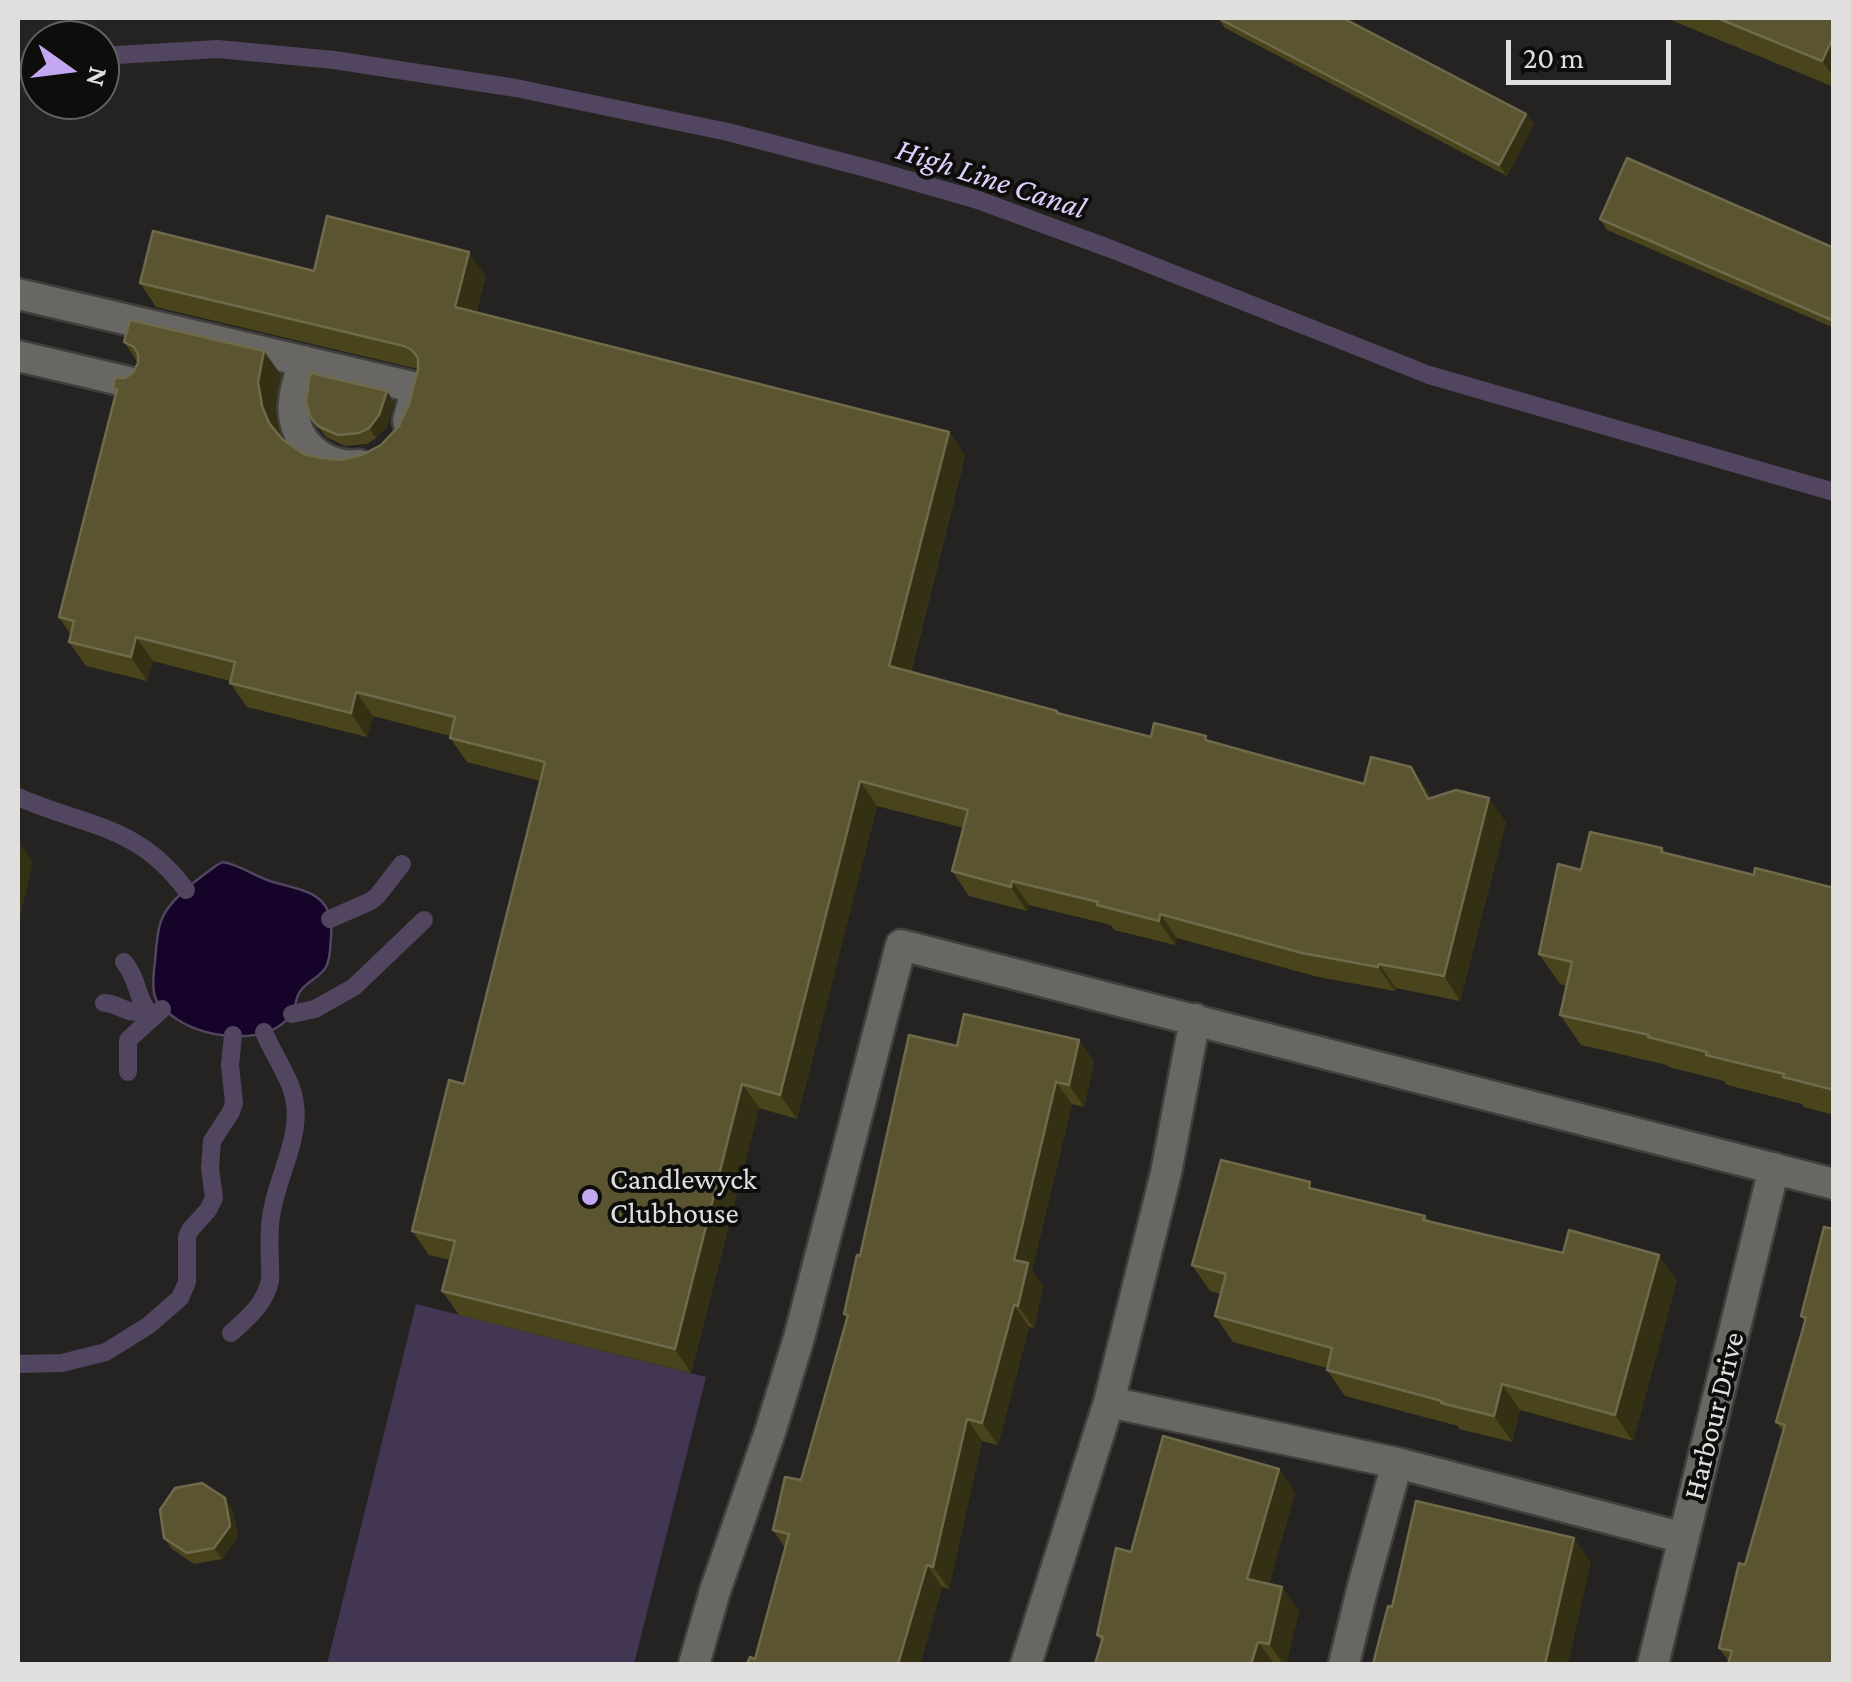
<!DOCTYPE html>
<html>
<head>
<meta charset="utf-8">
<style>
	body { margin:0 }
	#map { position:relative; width:1851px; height:1682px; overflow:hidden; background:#242321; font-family:"Crimson Pro",serif }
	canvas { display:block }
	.frame { position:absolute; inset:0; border:20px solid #e0dfde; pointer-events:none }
	.north { position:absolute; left:20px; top:20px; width:100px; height:100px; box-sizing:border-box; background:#0d0d0b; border:2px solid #61615f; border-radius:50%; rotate:104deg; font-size:28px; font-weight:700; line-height:40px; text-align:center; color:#e0dfde }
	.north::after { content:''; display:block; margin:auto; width:35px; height:45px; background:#c4a7f1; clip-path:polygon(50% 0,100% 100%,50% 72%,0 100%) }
	.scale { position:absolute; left:1506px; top:40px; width:165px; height:45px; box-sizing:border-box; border:5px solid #e0dfde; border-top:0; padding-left:12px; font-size:30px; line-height:35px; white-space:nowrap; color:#e0dfde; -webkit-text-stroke:8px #0d0d0b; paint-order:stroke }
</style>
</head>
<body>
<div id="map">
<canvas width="1851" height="1682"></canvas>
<div class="frame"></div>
<div class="north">N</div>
<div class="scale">20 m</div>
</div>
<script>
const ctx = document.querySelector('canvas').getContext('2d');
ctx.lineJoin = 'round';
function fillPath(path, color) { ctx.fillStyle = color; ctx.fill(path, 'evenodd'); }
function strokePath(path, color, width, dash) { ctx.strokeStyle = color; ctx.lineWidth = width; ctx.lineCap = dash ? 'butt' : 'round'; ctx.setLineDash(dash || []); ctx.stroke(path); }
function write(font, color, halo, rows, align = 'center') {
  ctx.font = font + ' "Crimson Pro",serif'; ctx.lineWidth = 8; ctx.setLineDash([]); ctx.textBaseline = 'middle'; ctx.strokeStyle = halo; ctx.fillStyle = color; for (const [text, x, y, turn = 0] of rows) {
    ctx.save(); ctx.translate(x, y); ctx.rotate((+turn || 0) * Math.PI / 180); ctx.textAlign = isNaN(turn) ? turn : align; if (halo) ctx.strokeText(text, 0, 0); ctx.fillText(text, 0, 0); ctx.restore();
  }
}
fillPath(new Path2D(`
	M416 1304 706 1377 634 1664H327Z`), '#423653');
const water = new Path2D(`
	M223 862C241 865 255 877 273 882 305 891 335 893 331 937 330 947 331 957 326 967 320 978 305 982 299 993 295 1000 296 1008 291 1015 268 1046 207 1039 178 1020 155 1004 151 999 154 970 156 956 156 938 160 924 166 901 198 879 217 865Z`);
fillPath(water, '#150329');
strokePath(water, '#52455f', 2.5);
strokePath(new Path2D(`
	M100 56 218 49 334 60 516 88 728 132 870 169 978 200 1111 249 1429 375 1834 492
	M18 71 40 66
	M18 797C86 827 137 824 186 890
	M330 919 371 901 378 895 402 864
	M124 962C140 981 136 1003 154 1017
	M104 1003C119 1003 130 1017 144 1010
	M292 1014 315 1009 354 987 424 920
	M128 1072V1040L162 1009
	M231 1333C249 1317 264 1305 270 1281 271 1258 267 1234 272 1211 278 1176 300 1139 295 1104 292 1079 273 1055 264 1032
	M18 1364 62 1363 106 1352 149 1325 180 1298 187 1282V1237L190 1230 208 1210 214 1198 210 1168 212 1141 231 1112 234 1103 230 1065 233 1035`), '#52455f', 18);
const minor = new Path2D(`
	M18 294 417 388 408 421
	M18 356 137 384
	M304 361C300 374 295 388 294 401 289 439 322 469 359 465
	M1109 1402 1397 1463 1684 1538
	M694 1664 715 1591 770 1432 799 1338 901 945 1834 1184
	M1026 1664 1109 1402 1166 1173 1195 1019
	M1344 1664 1362 1590 1397 1463
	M1653 1664 1774 1168`);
strokePath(minor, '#403f3d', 35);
strokePath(minor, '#686764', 30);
fillPath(new Path2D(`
	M1218 18 1526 114 1534 124 1507 176 1225 28Z
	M1666 18H1834V87Z
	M1600 219 1834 248V328L1607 230Z
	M314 271 486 276 476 312 949 432 965 456 911 672 1059 714 1151 737 1209 741 1364 784 1411 767 1432 798 1506 822 1460 1001 1396 988 1395 991 1318 977 1177 938 1175 945 1114 930 1111 925 1029 905 1027 911 969 896 952 871 964 828 877 806 797 1119 759 1108 691 1373 459 1315 442 1291 450 1260 429 1255 412 1231 464 1084 540 781 467 762 450 738V736L373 716 367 737 247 707 230 683V681L153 661 147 681 86 666 69 642 71 635 59 617 116 392 113 388 133 373 138 363 124 342 281 375 275 406 279 430 283 440 304 454 321 458 341 460 362 455 381 445 399 426 409 404 418 369 156 307 140 283Z
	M394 402 387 426 376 438 367 444 345 446 326 437 311 418Z
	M1662 848 1666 853 1754 875 1834 888V1115L1804 1107 1802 1104 1727 1085 1724 1081 1669 1067 1667 1065 1581 1045 1560 1015 1566 986 1560 984 1539 954 1581 870Z
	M1079 1040 1094 1062 1084 1107 1072 1104 1032 1270 1043 1286 1034 1328 1029 1327 998 1445 982 1441 949 1589 942 1587 920 1664H747L755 1659 785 1548 773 1530 801 1480 847 1319 844 1314 860 1256 957 1046Z
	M1316 1189 1425 1216 1429 1221 1677 1280 1633 1441 1520 1410 1512 1442 1459 1429 1458 1426 1345 1396 1327 1370V1368L1233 1342 1215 1316 1221 1294 1210 1291 1192 1265Z
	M1834 1229 1729 1662 1719 1648 1783 1432 1776 1422 1805 1322 1801 1316Z
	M1279 1469 1295 1493 1269 1584 1299 1611 1286 1664H1095L1102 1643 1097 1635 1131 1552Z
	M225 1498 232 1509 238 1536 222 1559 194 1564 172 1549 164 1538Z`), '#49441b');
fillPath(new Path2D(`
	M1834 36V77L1822 61Z
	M1526 114 1534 124 1507 176 1499 165Z
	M469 252 486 276 472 331 455 307Z
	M264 351 281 375 275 406 279 430 286 447 269 423 262 406 258 382Z
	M387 391 394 402 387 426 376 438 369 428Z
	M949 432 965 456 906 690 889 666Z
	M136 637 153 661 147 681 131 657Z
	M356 692 373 716 367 737 351 713Z
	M1411 767 1428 791 1445 823 1428 799Z
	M860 781 877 806 797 1119 780 1095Z
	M1489 798 1506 822 1460 1001 1444 976Z
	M18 841 33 863 18 925Z
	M1012 881 1029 905 1027 911 1011 887Z
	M1160 914 1177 938 1175 945 1159 921Z
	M1379 964 1396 988 1395 991 1378 967Z
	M1079 1040 1094 1062 1084 1107 1069 1085Z
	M1056 1082 1072 1104 1032 1270 1043 1286 1034 1328 1018 1306 1014 1260Z
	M742 1084 759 1108 691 1373 675 1349Z
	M1659 1255 1677 1280 1633 1441 1615 1415Z
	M1014 1305 1029 1327 998 1445 982 1423Z
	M1502 1384 1520 1410 1512 1442 1494 1416Z
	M967 1419 982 1441 949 1589 933 1567Z
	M1279 1469 1295 1493 1264 1602 1247 1579Z
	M225 1498 232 1509 238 1536 222 1559 214 1548Z
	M1574 1538 1591 1562 1568 1664H1545Z
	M927 1565 942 1587 920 1664H898Z
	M1282 1587 1299 1611 1286 1664H1283L1269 1644Z
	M1258 1642 1274 1664H1251Z`), '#343014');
const building = new Path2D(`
	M1218 18H1343L1526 114 1499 165Z
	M1717 18H1834V36L1822 61Z
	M1627 158 1834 248V321L1600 219Z
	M327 216 469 252 455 307 949 432 889 666 1057 711V713L1151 737 1154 723 1206 736 1205 740 1364 784 1371 757 1411 767 1428 799 1456 790 1489 798 1444 976 1379 964 1378 967 1302 953 1160 914 1159 921 1097 905 1098 902 1012 881 1011 887 952 871 968 810 860 781 780 1095 742 1084 675 1349 442 1291 455 1241 412 1231 449 1080 464 1084 545 762 450 738 455 717 356 692 351 713 230 683 235 662 136 637 131 657 69 642 74 621 59 617 117 389 113 388 115 378H125L133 373 138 363V354L134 347 124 342 130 320 264 351 258 382 262 406 269 423 282 439 304 454 321 458 341 460 362 455 381 445 399 426 409 404 418 369V358L412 350 404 346 140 283 153 231 314 271Z
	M310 373 387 391 379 415 369 428 359 433 338 435 318 426 311 418 306 402Z
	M1590 832 1662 848 1661 852 1754 875 1755 868 1834 888V1090L1783 1077 1784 1074 1706 1055 1707 1052 1648 1037 1649 1035 1560 1015 1572 962 1539 954 1558 864 1581 870Z
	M964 1014 1079 1040 1069 1085 1056 1082 1014 1260 1028 1263 1018 1306 1014 1305 982 1423 967 1419 933 1567 927 1565 898 1664H747L750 1657 755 1659 789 1534 773 1530 785 1477 801 1480 848 1315 844 1314 857 1255 860 1256 909 1035 957 1046Z
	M1221 1160 1310 1182 1309 1188 1425 1216 1423 1220 1563 1253 1569 1230 1659 1255 1615 1415 1502 1384 1494 1416 1441 1403 1442 1401 1327 1370 1332 1348 1215 1316 1226 1274 1192 1265Z
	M1824 1227 1834 1229V1664H1728L1732 1651 1719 1648 1739 1563 1745 1565 1785 1425 1776 1422 1806 1318 1801 1316Z
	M1163 1436 1279 1469 1247 1579 1282 1587 1269 1644 1258 1642 1251 1664H1095L1103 1637 1097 1635 1116 1548 1131 1552Z
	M202 1483 225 1498 230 1526 214 1548 187 1553 164 1538 160 1510 175 1488Z
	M1416 1501 1574 1538 1545 1664H1373L1388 1606 1392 1607Z`);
fillPath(building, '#5a5430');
strokePath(building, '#6f6a4b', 2.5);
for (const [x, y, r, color] of [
	[590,1197,10,"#c4a7f1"]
]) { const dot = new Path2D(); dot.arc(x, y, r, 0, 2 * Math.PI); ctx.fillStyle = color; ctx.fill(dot); strokePath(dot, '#0d0d0b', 4); }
write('30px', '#e0dfde', '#0d0d0b', [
	["Candlewyck",610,1180],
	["Clubhouse",610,1214]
], 'left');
write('30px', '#e0dfde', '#0d0d0b', [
	["Harbour Drive",1714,1416,-76]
]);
write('italic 32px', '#e0cffc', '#0d0d0b', [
	["High Line Canal",991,179,18]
]);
</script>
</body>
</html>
